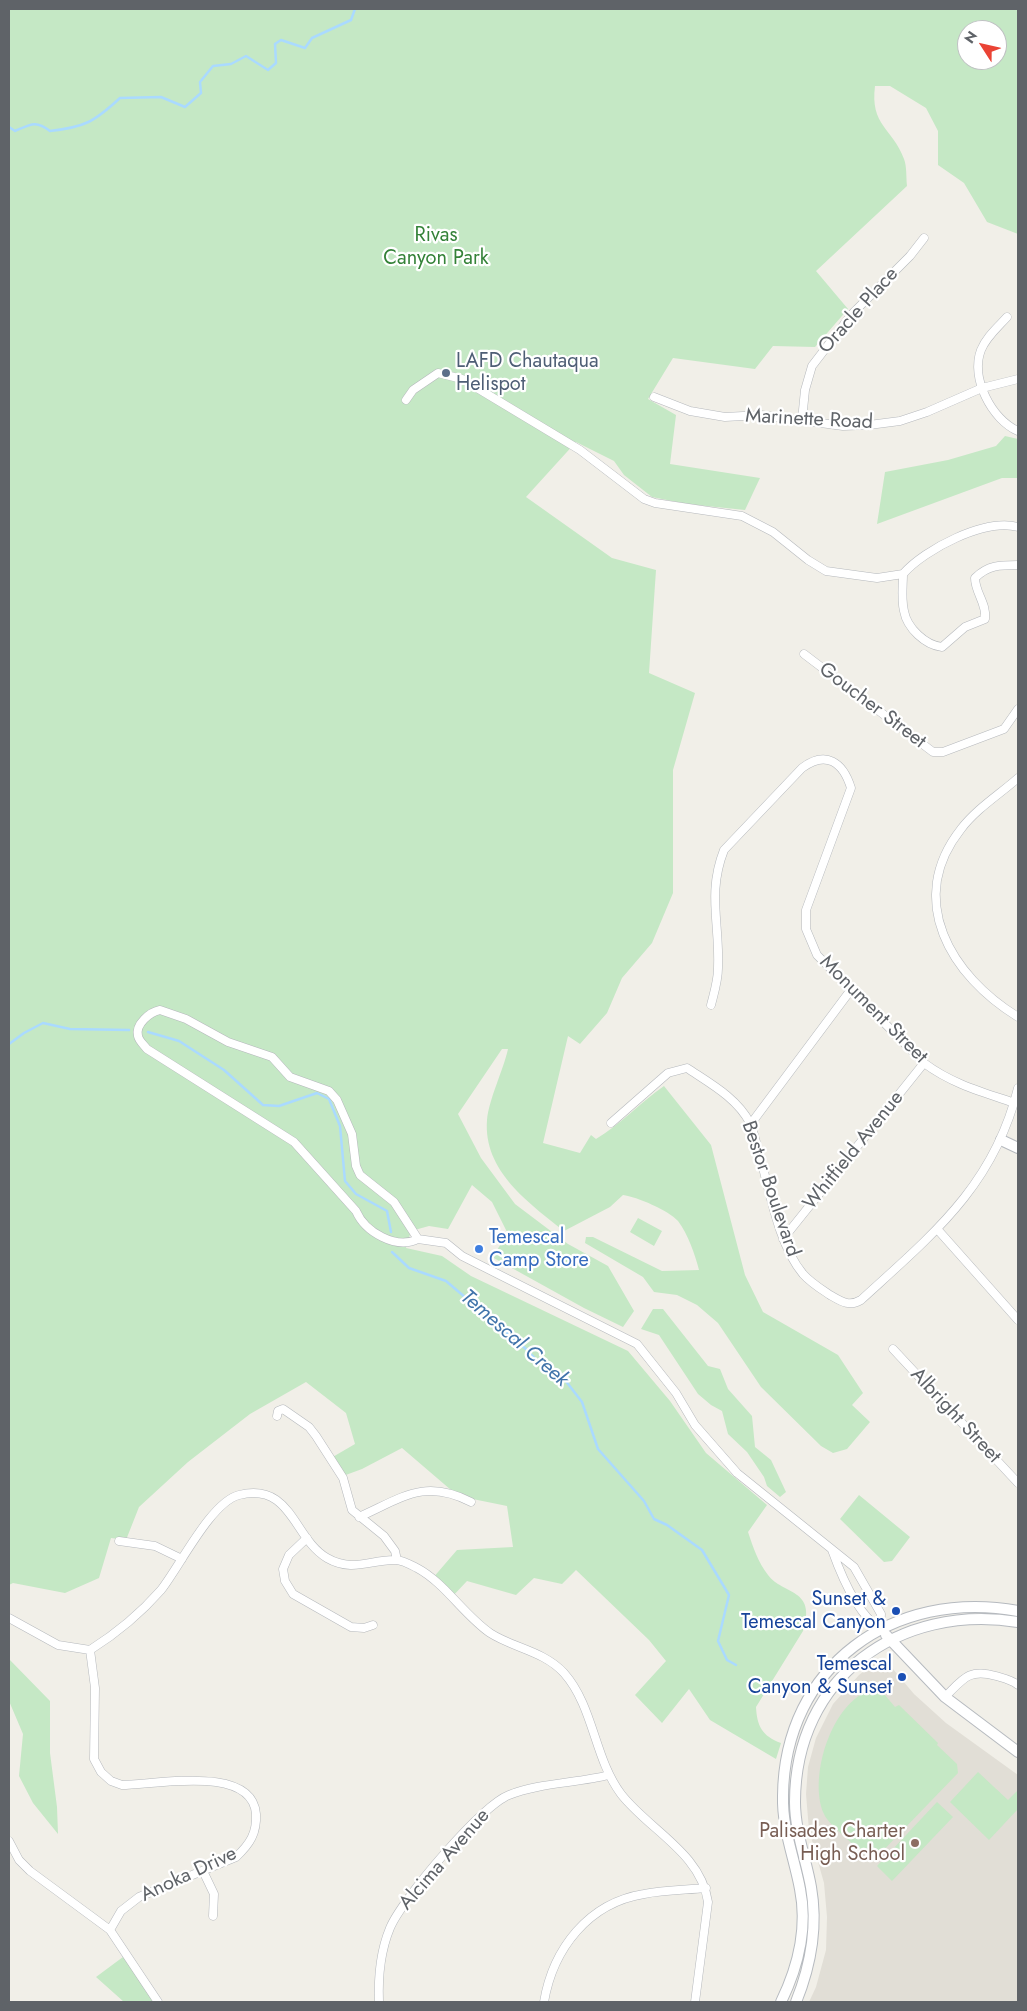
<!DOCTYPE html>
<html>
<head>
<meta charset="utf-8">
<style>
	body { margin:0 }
	#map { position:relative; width:1027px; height:2011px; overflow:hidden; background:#f1efe8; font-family:Jost,sans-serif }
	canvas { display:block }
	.frame { position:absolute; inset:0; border:10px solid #5f6368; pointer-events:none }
	.north { position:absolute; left:957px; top:20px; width:50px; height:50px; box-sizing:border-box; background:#fff; border:1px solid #bfc1c3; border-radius:50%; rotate:305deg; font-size:14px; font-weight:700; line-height:20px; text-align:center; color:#5f6368 }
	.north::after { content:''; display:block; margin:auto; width:18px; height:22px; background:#ea4335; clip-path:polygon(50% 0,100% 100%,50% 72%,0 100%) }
</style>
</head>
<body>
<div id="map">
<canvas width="1027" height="2011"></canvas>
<div class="frame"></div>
<div class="north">N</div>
</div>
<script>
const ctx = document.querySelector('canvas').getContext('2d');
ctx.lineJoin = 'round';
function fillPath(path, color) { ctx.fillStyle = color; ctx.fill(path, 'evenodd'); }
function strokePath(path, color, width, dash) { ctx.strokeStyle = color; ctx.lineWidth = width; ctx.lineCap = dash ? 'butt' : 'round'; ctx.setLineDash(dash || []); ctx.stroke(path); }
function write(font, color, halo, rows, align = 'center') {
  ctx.font = font + ' Jost,sans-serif'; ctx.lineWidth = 4.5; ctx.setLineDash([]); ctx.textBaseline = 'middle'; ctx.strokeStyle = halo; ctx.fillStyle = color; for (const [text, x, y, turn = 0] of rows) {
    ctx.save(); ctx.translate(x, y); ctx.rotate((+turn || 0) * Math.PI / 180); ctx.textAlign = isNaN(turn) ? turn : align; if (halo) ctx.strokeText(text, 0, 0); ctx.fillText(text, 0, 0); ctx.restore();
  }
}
fillPath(new Path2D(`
	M878 1660 887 1662 914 1694 946 1723 1018 1775V2002H809L816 1987 826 1950 827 1917 824 1883 809 1830 806 1794 808 1767 816 1738 833 1704 859 1675Z`), '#e1ded6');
fillPath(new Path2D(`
	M9 9H1018V234L987 222 964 183 938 165V131L926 108 890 86H875C870 126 892 127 904 159 907 167 906 177 907 186L816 271 848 309 815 347 773 346 755 369 673 358 648 399 676 415 670 464 760 478 745 510 687 504 652 497 624 475 614 461 576 442 526 497 612 558 656 570 649 673 695 693 673 770V893L652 943 622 978 607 1013 580 1044 568 1036 543 1143 580 1153 591 1135 596 1139C620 1125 641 1102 664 1086L711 1145 745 1275 763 1312 838 1355 863 1393 852 1405 870 1422 847 1449 833 1453 821 1446 761 1387 718 1323 697 1305 677 1295 654 1292 643 1277 585 1243 586 1237H593L662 1271 699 1270C695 1255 688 1234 678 1221 668 1210 637 1197 623 1195L610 1207 564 1231C529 1203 483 1171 487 1120 489 1099 503 1071 508 1049H502L458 1114 481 1158 515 1204 568 1244 608 1266 634 1311 623 1327 584 1308 492 1257 508 1234 492 1202 472 1185 448 1229 429 1226 411 1231 406 1248 442 1256 471 1276 628 1351 670 1401 706 1453 767 1505 748 1532C753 1547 758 1562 768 1575 783 1595 817 1588 803 1631L756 1707C757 1726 762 1736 781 1743L776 1759 710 1720 689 1689 662 1723 635 1695 666 1661 649 1640 576 1570 562 1584 534 1578 516 1595 467 1581 451 1598 432 1579 457 1550 513 1547 507 1506 458 1496 402 1448 362 1469 343 1476 331 1458 355 1444 346 1413 306 1382 250 1414 188 1462 139 1507 126 1540 111 1538 99 1578 65 1593 13 1583 9 1585ZM967 30H997V60H967Z
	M1005 436 1018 439V478H1002L877 524 885 472 948 460 996 446Z
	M638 1218 662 1231 654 1246 630 1232Z
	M653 1309H663L708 1366 720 1369 728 1389 752 1416 755 1447 771 1460 786 1492 780 1497 767 1486 764 1477 747 1452 728 1434 722 1411 711 1405 698 1394 659 1335 641 1329Z
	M859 1495 910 1537 892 1561 884 1562 840 1519Z
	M9 1659 50 1701V1753L57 1807 58 1834 33 1803 19 1776 23 1734 9 1701Z
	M879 1688 895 1707 899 1705 938 1743 937 1745 957 1764 958 1773 873 1861C863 1852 828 1825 824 1814 807 1776 834 1693 879 1688Z
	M978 1772 1008 1800 1018 1790V1809L989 1840 950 1802Z
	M937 1802 953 1817 892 1881 877 1866Z
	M127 1954 158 2002H124L96 1977Z`), '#c5e8c5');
strokePath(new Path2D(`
	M9 127 15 131C31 124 36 120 50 131 85 127 94 122 120 98L161 97 185 107 201 93 200 82 213 66 231 64 246 56 268 70 276 63 275 44 281 40 305 48 312 38 351 20 355 9
	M148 1032 179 1041 224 1070 263 1105 279 1106 317 1093 329 1099 340 1126 345 1181 356 1194 387 1211 391 1232
	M9 1044 24 1033 43 1023 70 1029 129 1030
	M392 1252 409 1268 446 1281 526 1349 545 1369 565 1380 582 1402 598 1449 644 1501 654 1519 667 1525 702 1550 729 1595 718 1641 727 1660 736 1665`), '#aadaff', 2.5);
const street = new Path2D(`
	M1007 317C998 327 986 337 981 350 970 378 992 420 1018 431
	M654 397 690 411 725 417 761 415 843 426 869 425 900 421 927 412 982 388 1018 379
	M406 400 413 390 438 373 462 379 580 450 644 499 655 503 742 516 773 532 808 560 826 571 877 578 903 574C925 549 985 518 1018 527
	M802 420 805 390 812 366 852 314 910 256 924 238
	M903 574C903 585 901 599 904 611 907 628 925 645 942 647L965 627 985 619C987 603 975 593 975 578 988 565 1000 565 1018 565
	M804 654 933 752H943L1004 729 1018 709
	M1018 778C1000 794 976 809 961 829 905 900 951 976 1018 1017
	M711 1005C714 993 718 981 718 968 720 924 707 893 724 850L802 768C826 750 843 762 851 788L806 910V929L817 955 924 1063C952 1084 982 1092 1015 1103
	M160 1010 186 1019 228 1042 272 1057 290 1077 329 1091 337 1100 352 1134 356 1166 360 1175 394 1202 418 1239C396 1250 365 1232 356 1211L294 1142 147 1049C144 1045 139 1041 138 1036 135 1024 150 1012 160 1010Z
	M611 1123 668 1073 687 1068C711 1084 737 1098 750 1123 754 1132 756 1143 759 1153 770 1191 778 1244 803 1274 811 1283 821 1289 830 1295 842 1302 849 1307 861 1300 932 1235 994 1186 1018 1088
	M750 1125 850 991
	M938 1230 1018 1320
	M418 1239 446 1243 462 1256 637 1344 676 1393 695 1425 737 1473 854 1567 881 1614 880 1628C857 1615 841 1575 832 1550
	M783 1239 924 1063
	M893 1349 1018 1483
	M277 1416 278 1411 283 1409 309 1427 316 1436 343 1478 352 1510 384 1536 395 1551 397 1560
	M359 1517C402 1498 424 1478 471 1502
	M307 1538 289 1555 283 1569 285 1581 293 1594 351 1627 364 1628 373 1625
	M119 1541 155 1546 182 1559
	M9 1618 58 1645 90 1650C117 1633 140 1614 161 1590 180 1566 211 1502 239 1495 292 1482 293 1538 327 1558 353 1573 371 1559 396 1560 402 1560 411 1565 417 1568 445 1583 463 1614 490 1633 513 1648 544 1651 564 1673 594 1707 594 1758 621 1794 649 1830 701 1853 708 1902L695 2002
	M90 1650 95 1688 94 1759 101 1772 111 1781 122 1785C155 1785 252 1764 256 1814 257 1833 250 1844 236 1857L139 1897 121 1911 110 1930
	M945 1697C963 1679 969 1668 996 1676 1003 1678 1012 1680 1018 1685
	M9 1841 19 1860 30 1871 110 1930 158 2002
	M203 1871 214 1894 213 1916
	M379 2002C378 1977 380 1952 390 1928 402 1899 481 1806 509 1795 538 1783 578 1783 609 1775
	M544 2002C553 1949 588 1903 644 1894 664 1890 685 1890 706 1888`);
const secondary = new Path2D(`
	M1001 1140 1018 1148
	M886 1635 945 1697 1018 1752
	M781 2002C798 1967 808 1929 800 1889 794 1857 782 1828 783 1796 784 1666 894 1588 1018 1611
	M796 2002C811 1965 818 1927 811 1887 806 1859 795 1831 795 1802 795 1677 900 1603 1018 1622`);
strokePath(street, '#b5b8bc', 9);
strokePath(secondary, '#b6babf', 12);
strokePath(street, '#fff', 8);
strokePath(secondary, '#fff', 10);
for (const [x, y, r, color] of [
	[446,373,5,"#5c6f8a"],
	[479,1249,5,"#3f7fe0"],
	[896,1611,5,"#1a4fb4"],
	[902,1677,5,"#1a4fb4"],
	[915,1843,5,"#8d6e63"]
]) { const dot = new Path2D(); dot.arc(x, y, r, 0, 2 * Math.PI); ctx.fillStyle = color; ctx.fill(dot); strokePath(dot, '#fff', 2); }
write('20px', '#348238', '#fff', [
	["Rivas",436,236],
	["Canyon Park",436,259]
]);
write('20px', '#5f6368', '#fff', [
	["Oracle Place",859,311,-48],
	["Marinette Road",809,420,3],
	["Goucher Street",872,706,37],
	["Monument Street",873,1010,45],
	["Whitfield Avenue",854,1151,-51],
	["Bestor Boulevard",770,1189,71],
	["Albright Street",955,1416,47],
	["Alcima Avenue",445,1860,-49],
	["Anoka Drive",189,1875,-25]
]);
write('20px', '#4e5e75', '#fff', [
	["LAFD Chautaqua",456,362],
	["Helispot",456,385]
], 'left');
write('20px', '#366cbe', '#fff', [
	["Temescal",489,1238],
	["Camp Store",489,1261]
], 'left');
write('20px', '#164399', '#fff', [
	["Sunset &",886,1600],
	["Temescal Canyon",886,1623],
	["Temescal",892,1665],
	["Canyon & Sunset",892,1688]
], 'right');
write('20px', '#785e54', '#fff', [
	["Palisades Charter",905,1832],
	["High School",905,1855]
], 'right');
write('italic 21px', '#4174aa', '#fff', [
	["Temescal Creek",514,1339,41]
]);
</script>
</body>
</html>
